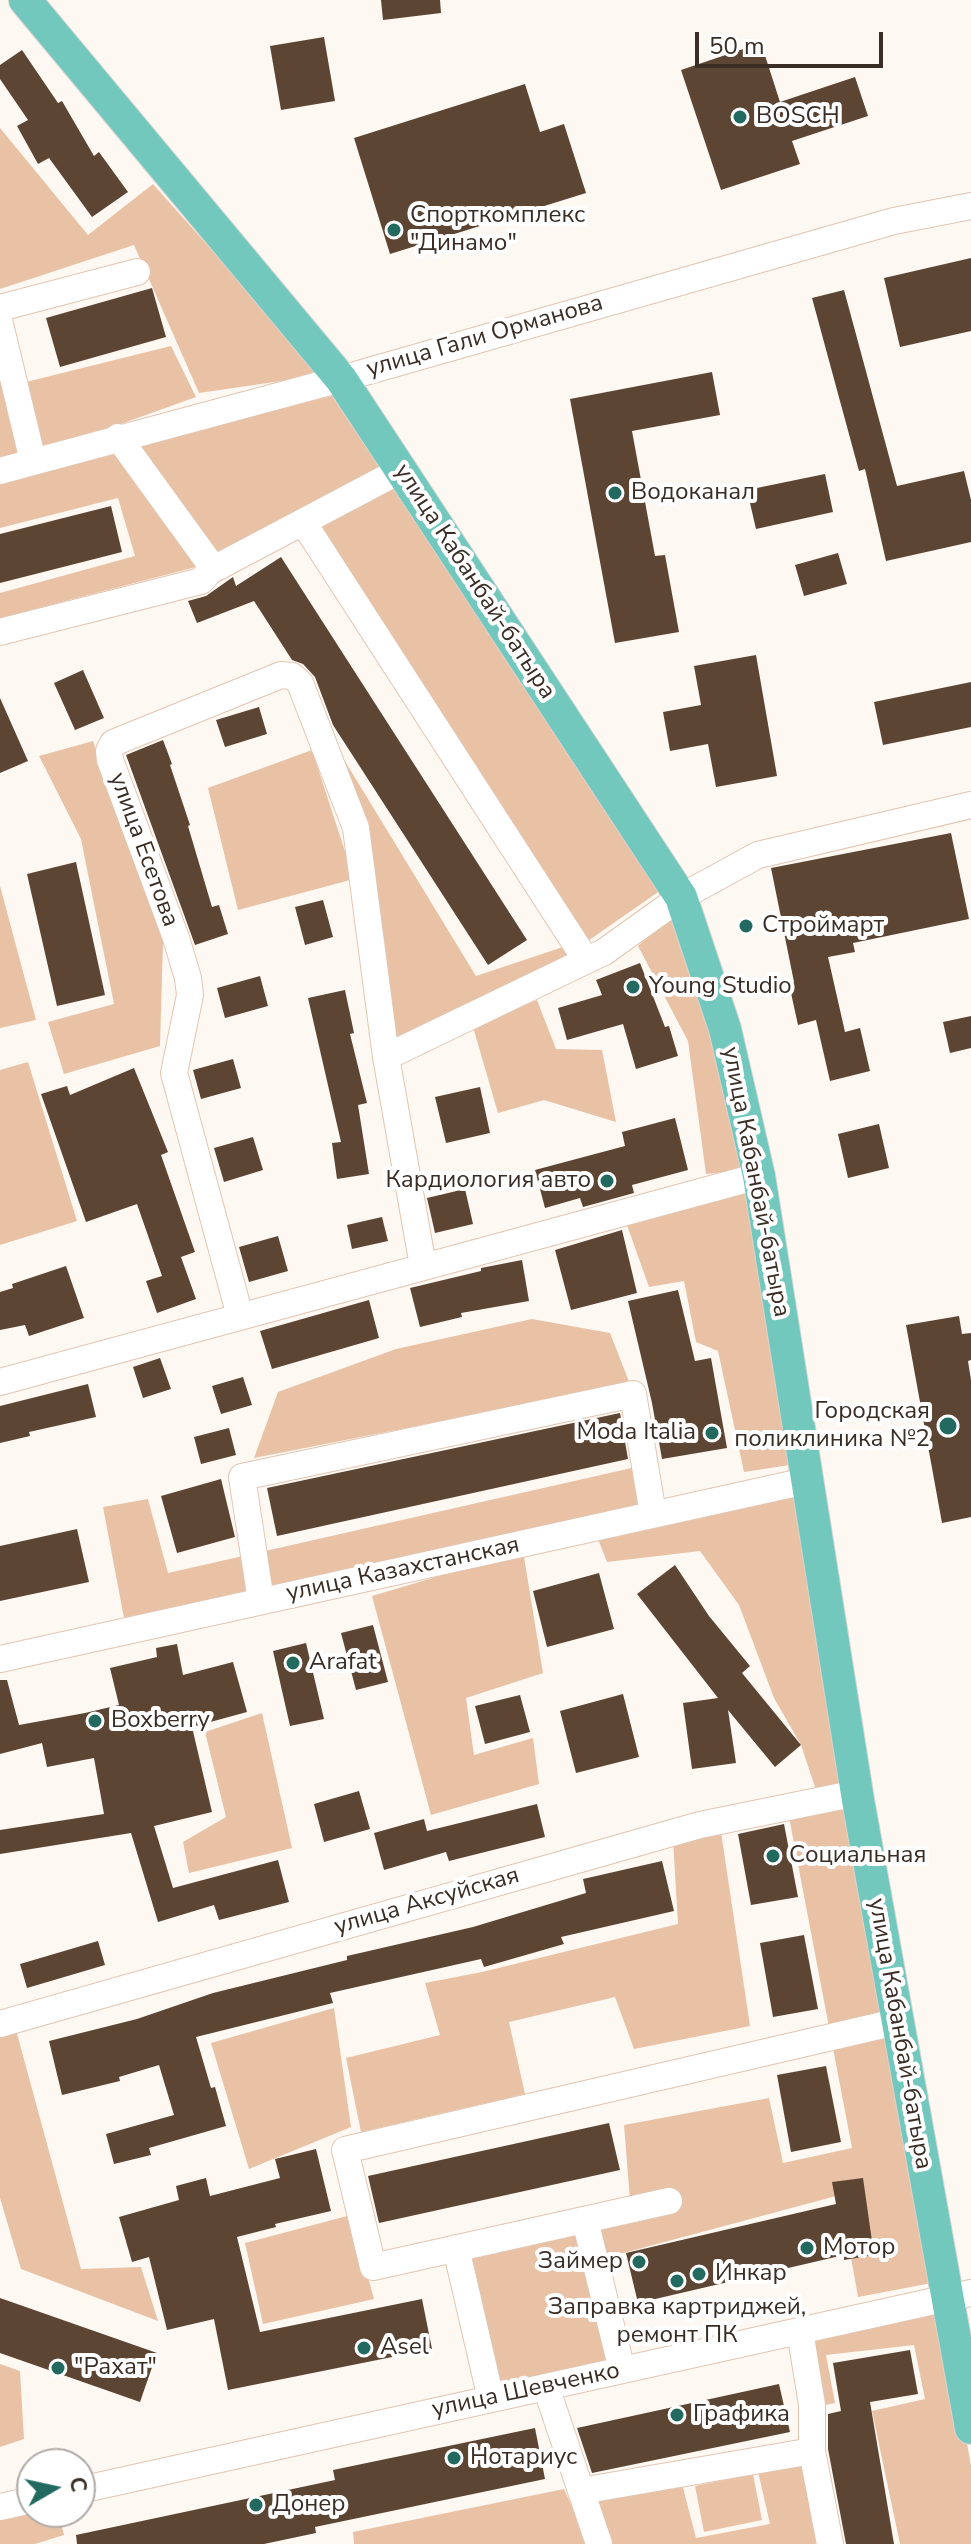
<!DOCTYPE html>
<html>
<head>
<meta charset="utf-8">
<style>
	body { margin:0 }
	#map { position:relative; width:971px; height:2544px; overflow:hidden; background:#fef8f3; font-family:"Nunito Sans",sans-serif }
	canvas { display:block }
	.north { position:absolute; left:16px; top:2448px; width:80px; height:80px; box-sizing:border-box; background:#fff; border:2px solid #b0aba8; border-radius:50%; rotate:81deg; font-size:22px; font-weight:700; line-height:32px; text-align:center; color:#392d25 }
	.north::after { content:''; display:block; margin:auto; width:28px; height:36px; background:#226a5f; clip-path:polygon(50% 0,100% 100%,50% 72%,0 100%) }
	.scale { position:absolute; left:695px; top:32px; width:188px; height:36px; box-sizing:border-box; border:4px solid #392d25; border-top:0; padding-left:10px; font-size:24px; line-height:28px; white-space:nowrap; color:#392d25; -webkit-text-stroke:6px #fff; paint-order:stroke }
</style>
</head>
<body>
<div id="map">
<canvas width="971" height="2544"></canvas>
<div class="north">С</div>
<div class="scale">50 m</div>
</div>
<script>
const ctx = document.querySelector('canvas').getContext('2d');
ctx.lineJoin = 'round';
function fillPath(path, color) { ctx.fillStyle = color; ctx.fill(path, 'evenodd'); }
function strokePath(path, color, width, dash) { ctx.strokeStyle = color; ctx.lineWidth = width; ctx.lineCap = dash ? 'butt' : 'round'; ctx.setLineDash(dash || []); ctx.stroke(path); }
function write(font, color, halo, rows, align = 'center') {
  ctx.font = font + ' "Nunito Sans",sans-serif'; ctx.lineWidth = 8; ctx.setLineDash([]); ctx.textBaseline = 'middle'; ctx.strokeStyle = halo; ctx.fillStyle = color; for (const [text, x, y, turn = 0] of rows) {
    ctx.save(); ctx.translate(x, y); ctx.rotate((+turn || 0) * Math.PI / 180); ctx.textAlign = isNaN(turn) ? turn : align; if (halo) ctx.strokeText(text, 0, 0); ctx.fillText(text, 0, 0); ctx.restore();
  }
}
fillPath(new Path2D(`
	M0 128 88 235 153 184 323 375 199 393 134 245 0 289Z
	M171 346 196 397 37 454 22 383Z
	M0 370 25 459 0 466Z
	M332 396 661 890 585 943 302 507 218 559 135 443Z
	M110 446 196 567 0 618V593L135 556 118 498 0 528V479Z
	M332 740 476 976 563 947 570 961 391 1047Z
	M93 741 163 942 160 1046 64 1074 48 1022 114 1004 81 839 39 756Z
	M312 750 354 879 238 910 208 788Z
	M0 886 36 1020 0 1028Z
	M677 911 750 1170 706 1174 688 1041 638 946Z
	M537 1000 556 1049 602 1050 616 1122 544 1100 498 1113 473 1027Z
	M28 1062 77 1221 0 1245V1070Z
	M749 1190 790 1465 744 1472 718 1351 696 1342 684 1281 649 1287 627 1225Z
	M532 1319 610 1333 630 1384 254 1458 278 1392 396 1349Z
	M636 1467 637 1505 124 1618 103 1507 148 1499 168 1573Z
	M797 1491 840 1788 817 1793 801 1745 774 1698 739 1605 700 1551 607 1562 596 1534Z
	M523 1551 543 1673 466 1698 474 1755 533 1738 539 1784 431 1815 372 1596Z
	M262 1713 292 1848 189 1873 183 1842 226 1817 205 1732Z
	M855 1801 937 2282 858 2297 840 2195 601 2259 595 2228 681 2206 677 2190 630 2200 624 2125 769 2098 783 2163 852 2148 789 1817Z
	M721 1832 750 2026 634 2049 615 1997 509 2022 525 2094 361 2132 346 2058 440 2035 425 1983 482 1972 678 1924 673 1840Z
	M334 2008 351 2127 249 2169 211 2043Z
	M16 2030 81 2269 141 2267 158 2321 21 2269 0 2198V2034Z
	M351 2215 374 2299 263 2324 245 2243Z
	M582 2228 613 2365 493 2393 462 2253Z
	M943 2307 971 2466V2544H900L872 2411 925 2399 914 2345 826 2355 835 2403 820 2406 811 2334Z
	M0 2364 20 2371 24 2439 0 2447Z
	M806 2460 822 2544H608L591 2496 681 2480 696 2538 770 2524 757 2467Z
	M753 2474 762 2520 704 2532 695 2486Z
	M564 2489 589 2544H354L353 2532Z
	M32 2512H58L64 2535 35 2544H0V2518Z`), '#e9c2a5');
fillPath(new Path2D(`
	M381 0H440L441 13 383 20Z
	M324 37 335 101 281 110 270 46Z
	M761 43 780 102 855 77 868 116 792 141 800 164 721 190 681 70Z
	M22 50 58 103 62 101 94 156 99 152 128 192 92 217 49 158 38 164 17 126 28 120 0 79V65Z
	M525 84 540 132 564 124 586 193 390 254 354 138Z
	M971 258V331L900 347 884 278Z
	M152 288 166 337 60 367 46 318Z
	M844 290 897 486 964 471 971 500V542L886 561 865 469 859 471 812 298Z
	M712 372 720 415 632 431 655 556 665 555 679 632 615 643 570 399Z
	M825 474 833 512 756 529 747 490Z
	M111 506 122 552 0 583V534Z
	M838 553 847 584 804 596 795 565Z
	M281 557 527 940 488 965 333 725 315 677 303 664 292 660 254 601 197 623 188 601 206 596 233 577 236 586Z
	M756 655 777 776 716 787 708 744 670 751 663 712 701 705 694 666Z
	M83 670 104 718 75 730 54 683Z
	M971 682V727L883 745 874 702Z
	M0 698 28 761 0 773Z
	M259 707 267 734 225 747 216 720Z
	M163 740 172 764 170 765 190 825 188 826 212 907 219 905 228 934 195 945 126 755Z
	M951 833 969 919 853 943 855 952 828 957 845 1032 860 1028 870 1071 830 1081 816 1020 798 1025 789 984 794 982 771 868Z
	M76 862 105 995 57 1006 27 874Z
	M323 900 333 937 305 945 295 907Z
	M640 963 665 1027 669 1026 678 1056 636 1069 623 1024 567 1040 558 1008 602 995 596 980Z
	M260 976 268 1006 225 1018 217 988Z
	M345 990 354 1033 350 1034 367 1103 358 1105 369 1174 337 1179 332 1143 341 1142 308 998Z
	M971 1016V1048L950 1053 943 1022Z
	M233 1059 241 1088 201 1099 193 1070Z
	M134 1068 168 1152 161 1155 195 1252 181 1257 196 1299 157 1313 146 1281 162 1276 137 1204 86 1222 41 1094 67 1086 70 1095Z
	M480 1087 490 1133 446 1143 435 1097Z
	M675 1118 688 1170 632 1185 634 1193 583 1207 580 1198 545 1208 535 1170 625 1146 622 1132Z
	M879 1124 889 1168 848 1178 838 1134Z
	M253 1137 263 1170 224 1182 214 1148Z
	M465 1189 473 1224 435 1233 427 1198Z
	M382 1217 388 1241 352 1249 347 1225Z
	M622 1230 637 1293 571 1310 555 1250Z
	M278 1236 288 1271 249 1282 239 1247Z
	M522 1260 529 1301 461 1313 462 1317 420 1327 410 1288 481 1271V1268Z
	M66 1266 84 1318 29 1336 25 1325 0 1330V1292L13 1288 12 1284Z
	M678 1290 695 1361 711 1358 727 1448 662 1459 652 1403 628 1301Z
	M369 1300 379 1338 272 1369 260 1331Z
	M959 1316 962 1334 971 1333V1360L968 1361 971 1380V1517L942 1523 906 1325Z
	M160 1358 171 1389 143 1398 133 1367Z
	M243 1377 252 1405 221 1414 212 1386Z
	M88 1384 96 1417 29 1432 30 1436 0 1443V1406Z
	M620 1413 628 1459 277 1536 267 1488Z
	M229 1428 236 1455 201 1464 194 1437Z
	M221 1479 235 1537 177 1553 161 1496Z
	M77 1529 89 1582 0 1601V1546Z
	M675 1565 709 1616 750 1666 742 1673 801 1745 775 1767 728 1710 736 1763 692 1769 683 1703 718 1698 637 1594Z
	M599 1573 614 1629 547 1647 533 1591Z
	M373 1625 388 1682 356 1690 341 1633Z
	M306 1643 324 1719 290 1726 273 1651Z
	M177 1644 183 1675 233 1662 247 1712 192 1727 212 1812 154 1826 173 1888 278 1860 289 1902 219 1920 214 1905 158 1922 131 1833 0 1854V1830L104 1814 94 1758 47 1767 42 1743 0 1754V1680H7L19 1725 85 1713 119 1705 110 1668 157 1657 156 1648Z
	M623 1694 639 1757 576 1773 560 1711Z
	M520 1695 530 1732 485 1744 475 1706Z
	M359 1791 370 1829 324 1842 314 1804Z
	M537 1804 545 1837 449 1861 446 1852 384 1870 374 1833 424 1819 427 1831Z
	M784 1824 798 1897 751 1905 738 1834Z
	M662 1861 674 1911 561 1937 564 1944 484 1967 481 1959 330 1993 333 2003 196 2037 211 2088 215 2087 226 2126 149 2148 151 2155 114 2164 106 2134 174 2115 159 2065 119 2077 120 2081 62 2095 49 2041 137 2019 213 1993 347 1960V1956L473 1927 586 1893 583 1879Z
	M804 1935 818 2009 773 2017 760 1943Z
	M98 1941 105 1965 27 1988 20 1964Z
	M826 2066 841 2142 791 2152 777 2075Z
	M609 2123 620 2170 379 2223 368 2176Z
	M316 2149 331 2211 275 2224 276 2227 237 2237 260 2332 422 2299 432 2349 228 2390 214 2319 167 2330 149 2257 132 2262 119 2217 179 2200 176 2186 206 2178 210 2196 280 2178 275 2159Z
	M863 2178 874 2255 844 2260V2255L638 2303 626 2253 836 2204 832 2182Z
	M0 2298 157 2353 140 2402 0 2353Z
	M910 2350 918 2394 870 2402 894 2544H846L828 2449V2414L841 2411 833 2363Z
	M779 2384 790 2432 592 2473 577 2428Z
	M535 2428 545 2479 315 2527 316 2533 264 2544H77L76 2535 335 2480 333 2470Z`), '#5d4534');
const minor = new Path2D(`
	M0 308 137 272
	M0 324 33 461
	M0 471 341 379 894 221 971 206
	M303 522 586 960
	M210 571 401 470
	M0 632 201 581 210 571 208 561 118 437
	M386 1057 604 952 681 897 758 855 971 805
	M240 1316 174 1073 190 995 188 978 176 938 110 760 109 751 113 743 281 675 292 676 300 683 356 828 386 1057 423 1266
	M0 1382 759 1176
	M261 1601 242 1477 633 1394 653 1514
	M0 1659 806 1481
	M0 2024 700 1825 857 1793
	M669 2201 373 2267 345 2150 896 2022
	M585 2220 622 2370
	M456 2248 491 2399
	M800 2331 812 2405V2451
	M546 2387 599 2544
	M80 2490 971 2293
	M581 2491 812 2451 830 2544
	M0 2507 32 2500`);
const major = new Path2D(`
	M25 0 341 379 681 897 725 1029 759 1176 858 1800 971 2428`);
strokePath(minor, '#e2c5b1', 28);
strokePath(major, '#d7d5d3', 34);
strokePath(minor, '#fff', 26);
strokePath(major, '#73c8be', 32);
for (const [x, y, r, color] of [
	[740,117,8,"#226a5f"],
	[394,230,8,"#226a5f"],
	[615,493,8,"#226a5f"],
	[746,926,8,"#226a5f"],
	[633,987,8,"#226a5f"],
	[607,1181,8,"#226a5f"],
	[948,1426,10,"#226a5f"],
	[712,1433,8,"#226a5f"],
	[293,1663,8,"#226a5f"],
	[95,1721,8,"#226a5f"],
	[773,1856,8,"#226a5f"],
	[807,2248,8,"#226a5f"],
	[639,2262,8,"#226a5f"],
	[699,2274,8,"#226a5f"],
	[677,2281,8,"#226a5f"],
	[364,2348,8,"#226a5f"],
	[58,2368,8,"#226a5f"],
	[677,2415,8,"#226a5f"],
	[454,2458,8,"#226a5f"],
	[256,2505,8,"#226a5f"]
]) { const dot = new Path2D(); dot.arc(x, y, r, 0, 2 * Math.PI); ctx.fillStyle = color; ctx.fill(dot); strokePath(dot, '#fff', 3); }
write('24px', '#392d25', '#fff', [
	["BOSCH",756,117],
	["Спорткомплекс",410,216],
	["\"Динамо\"",410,244],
	["Водоканал",631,493],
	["Строймарт",762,926],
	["Young Studio",649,987],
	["Кардиология авто",591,1181,"right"],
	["Городская",930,1412,"right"],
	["поликлиника №2",930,1440,"right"],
	["Moda Italia",696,1433,"right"],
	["Arafat",309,1663],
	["Boxberry",111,1721],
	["Социальная",789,1856],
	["Мотор",823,2248],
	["Займер",623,2262,"right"],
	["Инкар",715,2274],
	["Заправка картриджей,",677,2308,"center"],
	["ремонт ПК",677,2336,"center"],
	["Asel",380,2348],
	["\"Рахат\"",74,2368],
	["Графика",693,2415],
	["Нотариус",470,2458],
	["Донер",272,2505]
], 'left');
write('24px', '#392d25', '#fff', [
	["улица Гали Орманова",485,337,-16],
	["улица Кабанбай-батыра",474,582,57],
	["улица Есетова",143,850,70],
	["улица Кабанбай-батыра",755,1182,79],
	["улица Казахстанская",403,1570,-12],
	["улица Аксуйская",427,1902,-16],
	["улица Кабанбай-батыра",899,2034,80],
	["улица Шевченко",526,2391,-12]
]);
</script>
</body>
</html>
